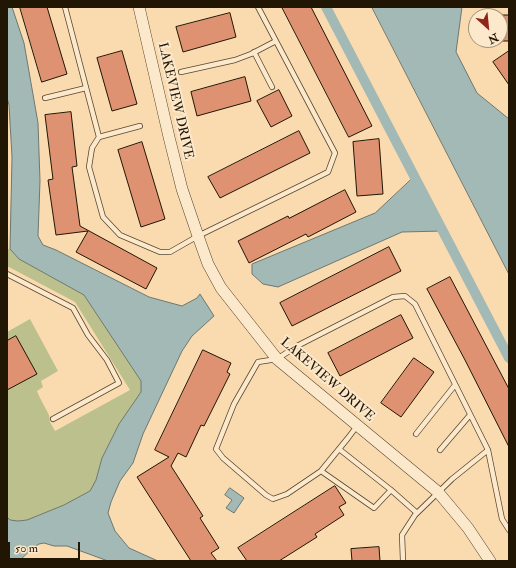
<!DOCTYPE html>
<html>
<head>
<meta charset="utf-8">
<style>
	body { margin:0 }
	#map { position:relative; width:516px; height:568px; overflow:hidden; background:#fadbaf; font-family:"IM FELL Double Pica",serif }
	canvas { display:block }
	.frame { position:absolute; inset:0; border:8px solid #211504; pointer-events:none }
	.north { position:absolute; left:468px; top:8px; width:40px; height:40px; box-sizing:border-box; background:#fce8cb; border:1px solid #a4947b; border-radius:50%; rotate:153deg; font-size:11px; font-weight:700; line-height:16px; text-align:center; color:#211504 }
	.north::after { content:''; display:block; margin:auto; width:14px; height:18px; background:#8f2418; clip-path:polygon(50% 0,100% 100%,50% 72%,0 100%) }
	.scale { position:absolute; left:8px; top:542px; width:72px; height:18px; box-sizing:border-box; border:2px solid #211504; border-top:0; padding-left:5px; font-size:12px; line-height:14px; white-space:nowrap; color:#211504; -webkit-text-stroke:3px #fce8cb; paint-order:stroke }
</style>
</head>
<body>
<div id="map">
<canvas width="516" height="568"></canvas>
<div class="frame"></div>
<div class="north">N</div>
<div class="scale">50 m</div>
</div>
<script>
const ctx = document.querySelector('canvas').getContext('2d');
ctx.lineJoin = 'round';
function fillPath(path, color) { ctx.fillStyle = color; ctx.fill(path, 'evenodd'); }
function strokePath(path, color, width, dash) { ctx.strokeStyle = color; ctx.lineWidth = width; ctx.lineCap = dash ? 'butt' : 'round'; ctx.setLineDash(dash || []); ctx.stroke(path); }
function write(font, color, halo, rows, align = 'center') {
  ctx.font = font + ' "IM FELL Double Pica",serif'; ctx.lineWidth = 4; ctx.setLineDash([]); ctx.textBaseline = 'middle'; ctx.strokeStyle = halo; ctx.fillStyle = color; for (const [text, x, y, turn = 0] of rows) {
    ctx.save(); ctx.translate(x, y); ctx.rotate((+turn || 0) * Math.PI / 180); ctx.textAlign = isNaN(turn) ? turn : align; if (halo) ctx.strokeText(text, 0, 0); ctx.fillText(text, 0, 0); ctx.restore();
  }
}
fillPath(new Path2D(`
	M7 249H10L19 259 84 295 141 381V392L119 424 102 458 96 480 90 491 64 505 27 520 18 521 10 520 7 517V332L30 319 58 371 41 381 43 387 37 391 39 396 49 415 50 422 55 431 130 390 75 302 7 266Z`), '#bcc08c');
const water = new Path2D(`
	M7 7H12L24 43 38 123 40 181 38 236 43 245 56 250 149 297 182 306 197 298 200 294 214 316 192 336 182 351 143 434 133 463 120 481 111 502 108 513 115 531 129 548 158 561H108L67 546H54L44 543 39 544 34 547 19 561H7V517L10 520 18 521 27 520 64 505 90 491 96 480 102 458 119 424 141 392V381L84 295 19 259 10 249 12 157 9 105 7 98Z
	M372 7H462L456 52 477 93 509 119V274Z
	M414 177 443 231 402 232 278 287 263 284 252 274V264L375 213Z
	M230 488 244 498 234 513 226 508 232 500 225 495Z`);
fillPath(water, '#a2b9b6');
strokePath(water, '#6e776f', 1);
strokePath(new Path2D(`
	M326 7 509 358`), '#a2b9b6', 10);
const building = new Path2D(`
	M20 7H47L67 74 42 82Z
	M282 7H311L372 126 349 137Z
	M230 13 236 37 183 52 176 27Z
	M500 15H509V41H500Z
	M122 51 137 104 112 111 97 58Z
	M509 51V85L493 62Z
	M245 77 251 101 197 116 191 92Z
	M279 90 292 116 271 127 257 101Z
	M71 112 77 166 72 167 80 226 157 268 146 289 76 252 88 231 56 235 48 180 53 179 45 115Z
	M299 131 310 153 220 198 208 177Z
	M379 139 383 194 357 196 353 142Z
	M142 142 165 219 141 227 118 150Z
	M345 190 356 212 308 237 306 234 249 263 238 241 288 216 289 218Z
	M389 247 401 271 292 326 280 303Z
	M450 277 509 389V447L465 360 427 289Z
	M401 315 413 338 340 376 328 353Z
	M16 336 37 374 7 390V341Z
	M203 350 231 363 227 372 230 374 204 426 201 425 186 457 178 453 171 466 203 516 200 518 219 548 211 553 217 561H191L137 477 169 457 155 450Z
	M414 358 434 372 401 417 381 403Z
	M335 486 346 503 339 507 344 515 315 534 317 537 279 561H247L238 548Z
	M379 547 380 561H352L351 549Z`);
fillPath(building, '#de9271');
strokePath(building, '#211504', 1);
const service = new Path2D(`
	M65 7 99 137 92 148 89 167 103 217 120 235 160 252H170L198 236 302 185 328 172 335 153 258 7
	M254 52 272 87
	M181 72 235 60 251 54 276 41
	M45 98 86 88
	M99 137 140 126
	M7 274 73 308 88 335 107 360 119 383 53 419
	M357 426 348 438 321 471 287 494 273 499 266 495 223 458 216 449 234 404 258 362 277 359 297 346 393 297 405 296 415 304 488 450 502 519 509 530
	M416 434 455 385
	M339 449 391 490 417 513
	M440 450 470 415
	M321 471 374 508 391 490
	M403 561 402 535 415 515 452 479 488 450`);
const tertiary = new Path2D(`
	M139 7 169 137 182 189 198 236 208 264 221 288 277 359 438 492 468 528 490 561`);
strokePath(service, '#57462f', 6);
strokePath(tertiary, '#57462f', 12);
strokePath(service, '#fce8cb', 4.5);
strokePath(tertiary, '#fce8cb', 11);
write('13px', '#211504', '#fce8cb', [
	["LAKEVIEW DRIVE",175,101,77],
	["LAKEVIEW DRIVE",327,380,41]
]);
</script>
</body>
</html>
